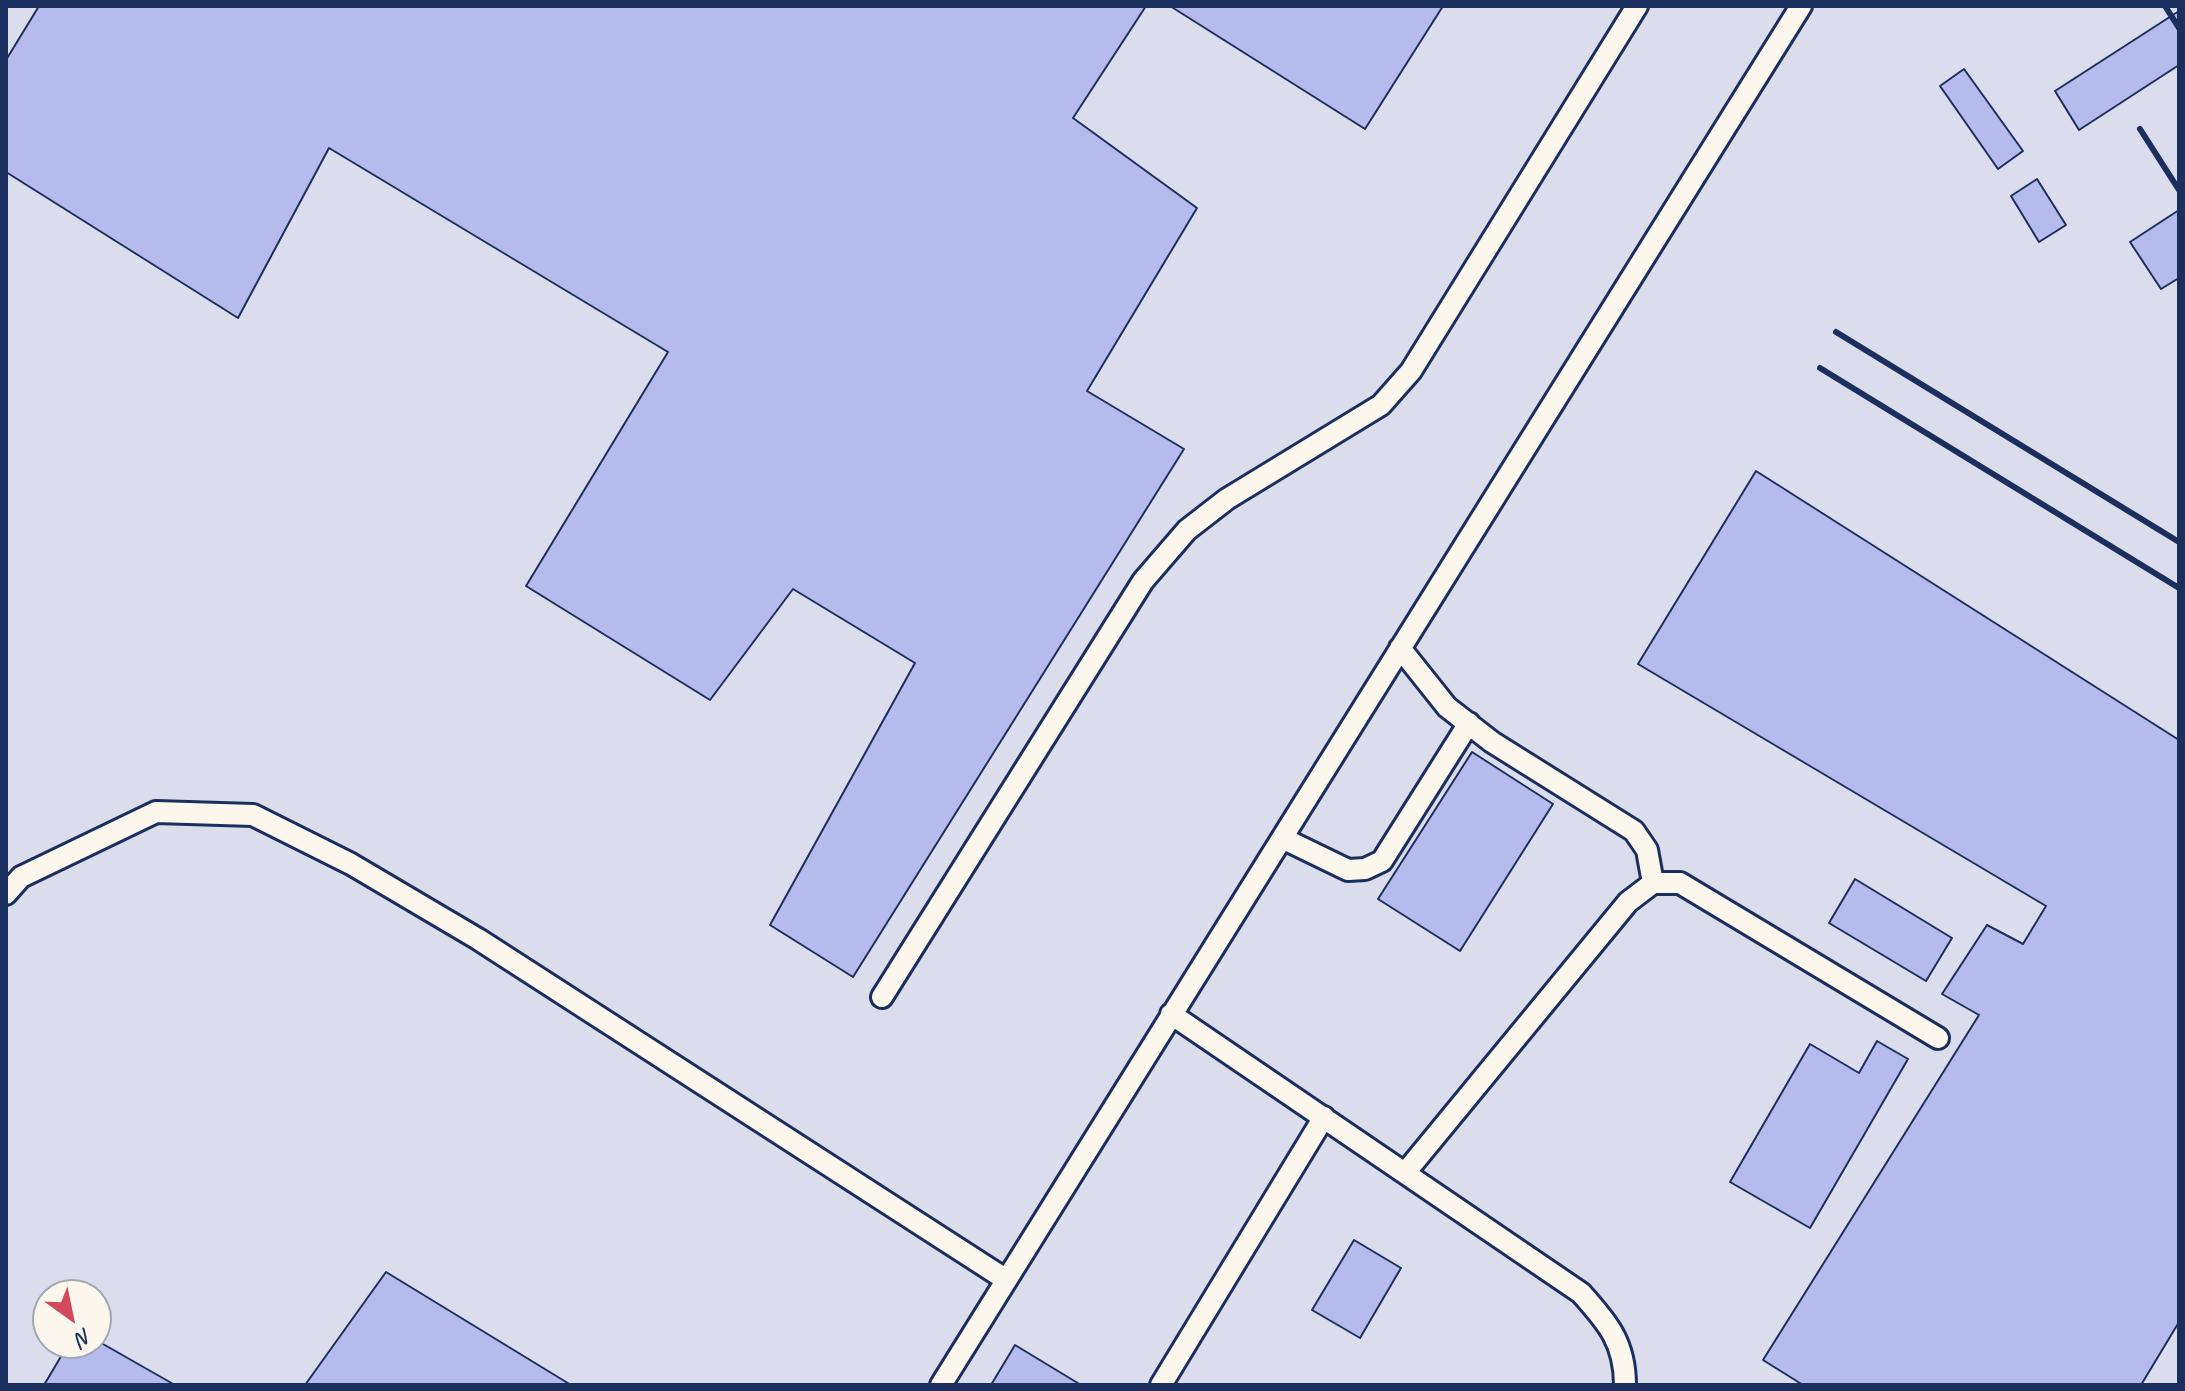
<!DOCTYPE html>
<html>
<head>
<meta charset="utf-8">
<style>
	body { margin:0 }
	#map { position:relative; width:2185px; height:1391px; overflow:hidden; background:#edebec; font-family:Caveat,sans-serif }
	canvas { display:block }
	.frame { position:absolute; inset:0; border:8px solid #1b2f5e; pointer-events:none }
	.north { position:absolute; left:32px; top:1279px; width:80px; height:80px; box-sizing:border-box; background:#fbf7ec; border:2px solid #a1a7b3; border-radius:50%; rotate:147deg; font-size:22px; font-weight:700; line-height:32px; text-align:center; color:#1b2f5e }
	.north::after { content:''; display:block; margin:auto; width:28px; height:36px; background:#d1495b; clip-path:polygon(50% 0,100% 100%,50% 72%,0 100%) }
</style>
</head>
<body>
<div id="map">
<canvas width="2185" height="1391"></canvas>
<div class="frame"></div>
<div class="north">N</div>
</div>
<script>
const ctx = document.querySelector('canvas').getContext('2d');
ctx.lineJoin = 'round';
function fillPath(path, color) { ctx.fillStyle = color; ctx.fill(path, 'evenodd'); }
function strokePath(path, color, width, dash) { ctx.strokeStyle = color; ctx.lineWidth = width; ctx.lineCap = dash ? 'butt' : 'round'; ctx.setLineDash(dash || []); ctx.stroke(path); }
fillPath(new Path2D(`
	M6 6H2179V1385H6ZM48 1295H96V1343H48Z`), '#dcddec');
const building = new Path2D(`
	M39 6H1146L1073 118 1197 208 1087 391 1184 449 853 977 770 925 915 663 793 589 710 700 526 586 668 352 329 148 238 318 6 172V60Z
	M1170 6H1443L1365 129Z
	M2179 11V65L2079 130 2055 91Z
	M1964 69 2023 151 1998 169 1940 86Z
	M2037 179 2066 225 2039 242 2011 196Z
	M2179 210V278L2161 289 2130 242Z
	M1756 471 2179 740V1322L2141 1385H1803L1763 1360 1979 1015 1942 994 1987 925 2023 944 2046 906 1638 664Z
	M1472 752 1553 804 1460 951 1378 899Z
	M1855 879 1952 938 1926 981 1829 923Z
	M1877 1041 1908 1059 1810 1228 1730 1182 1810 1044 1859 1073Z
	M1354 1240 1401 1268 1360 1338 1312 1310Z
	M386 1272 571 1385H305Z
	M96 1340 175 1385H44L69 1343H96Z
	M1015 1345 1081 1385H991Z`);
fillPath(building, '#b5bbed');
strokePath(building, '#1b2f5e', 2);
const service = new Path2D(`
	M1400 648 1447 707 1492 742 1634 831 1647 850 1653 883
	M1282 838 1348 870 1365 869 1382 861 1469 723
	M6 894 21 877 156 812 253 815 351 864 478 939 1005 1279
	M882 997 1143 581 1187 530 1227 499 1381 405 1411 371 1637 6
	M1171 1014 1581 1293C1608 1323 1625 1343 1625 1385
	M1405 1173 1628 902 1653 883H1680L1938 1038
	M941 1385 1801 6
	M1161 1385 1324 1117`);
strokePath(service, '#1b2f5e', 26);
strokePath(service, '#fbf7ec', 20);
strokePath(new Path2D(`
	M2165 6 2179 28
	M2140 129 2179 190
	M1836 332 2179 542
	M1820 368 2179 588`), '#1b2f5e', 6);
</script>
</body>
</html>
